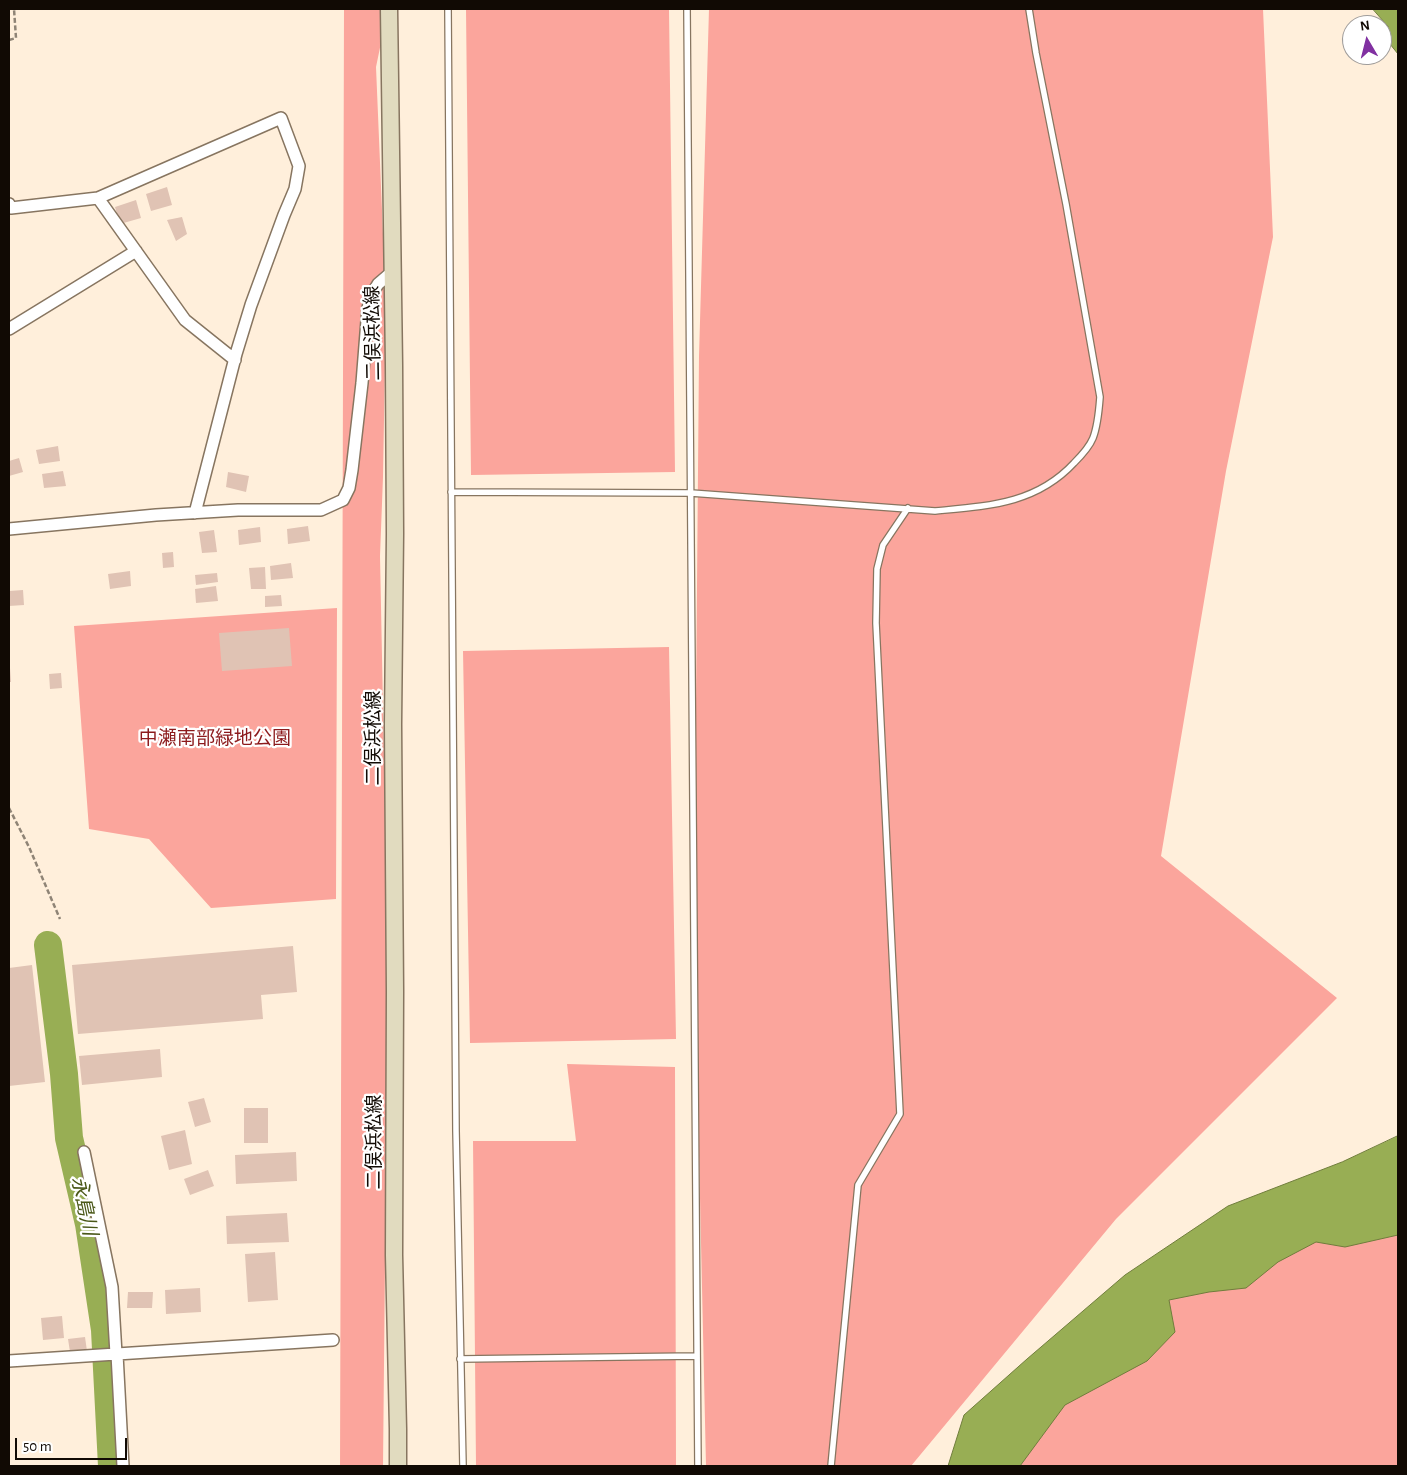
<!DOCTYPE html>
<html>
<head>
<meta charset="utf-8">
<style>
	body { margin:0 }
	#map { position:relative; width:1407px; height:1475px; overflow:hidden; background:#ffefdb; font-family:"Alegreya Sans",sans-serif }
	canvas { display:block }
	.frame { position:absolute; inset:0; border:10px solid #110a04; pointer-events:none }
	.north { position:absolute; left:1342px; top:15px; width:50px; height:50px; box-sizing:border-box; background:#fff; border:1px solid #a09d9b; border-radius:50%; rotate:352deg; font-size:14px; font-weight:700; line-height:20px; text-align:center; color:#110a04 }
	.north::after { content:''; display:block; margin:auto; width:18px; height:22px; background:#8131a1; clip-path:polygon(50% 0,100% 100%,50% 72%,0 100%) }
	.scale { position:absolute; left:15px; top:1438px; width:112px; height:22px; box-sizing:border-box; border:2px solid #110a04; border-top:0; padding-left:6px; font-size:15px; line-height:18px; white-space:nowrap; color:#110a04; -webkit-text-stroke:4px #fff; paint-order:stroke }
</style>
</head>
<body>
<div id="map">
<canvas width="1407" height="1475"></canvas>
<div class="frame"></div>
<div class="north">N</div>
<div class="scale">50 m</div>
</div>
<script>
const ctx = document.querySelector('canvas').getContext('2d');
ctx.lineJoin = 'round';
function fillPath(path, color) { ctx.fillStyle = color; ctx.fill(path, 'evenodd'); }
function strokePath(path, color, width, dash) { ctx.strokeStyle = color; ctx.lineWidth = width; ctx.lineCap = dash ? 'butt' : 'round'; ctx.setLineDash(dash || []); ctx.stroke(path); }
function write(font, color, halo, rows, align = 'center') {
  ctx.font = font + ' "Alegreya Sans","Noto Sans JP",sans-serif'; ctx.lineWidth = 4.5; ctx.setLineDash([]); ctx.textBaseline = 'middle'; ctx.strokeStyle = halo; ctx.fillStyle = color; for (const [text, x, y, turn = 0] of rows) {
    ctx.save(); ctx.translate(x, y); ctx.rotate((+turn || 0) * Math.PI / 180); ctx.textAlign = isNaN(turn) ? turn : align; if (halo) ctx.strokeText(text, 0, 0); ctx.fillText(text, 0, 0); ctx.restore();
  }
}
fillPath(new Path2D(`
	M344 9H388L376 67 386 306 383 477 380 556 388 959 383 1466H340Z
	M466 9H669L675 472 471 475Z
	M709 9H1263L1273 237 1226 471 1161 856 1337 998 1116 1219 911 1466H706L694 930 699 356Z
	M337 608 336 899 211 908 149 839 89 829 74 626Z
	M669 647 676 1039 470 1043 463 651Z
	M567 1064 675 1067 676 1466H476L473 1141H576Z
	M1398 1213V1466H1010L1151 1299Z`), '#fba59c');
const water = new Path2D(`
	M1373 9H1398V54L1386 39 1388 27Z
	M1398 1136V1235L1345 1247 1316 1242 1278 1262 1246 1288 1209 1292 1169 1300 1175 1332 1147 1361 1065 1405 1020 1466H948L964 1415 1027 1359 1125 1275 1228 1206 1342 1162Z`);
fillPath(water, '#98ae54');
strokePath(water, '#707d3c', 1);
strokePath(new Path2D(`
	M48 945 64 1074 69 1138 89 1224 105 1330 112 1466`), '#98ae54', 28);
fillPath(new Path2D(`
	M167 187 172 205 151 211 146 194Z
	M136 200 141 218 120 224 115 207Z
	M182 217 187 234 176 241 167 220Z
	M58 446 60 461 39 464 36 450Z
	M19 458 23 472 9 476V461Z
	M63 471 66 486 44 488 42 474Z
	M228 472 249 476 246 492 226 487Z
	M308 526 310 541 288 544 287 529Z
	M260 527 261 542 239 545 238 530Z
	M214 530 217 552 202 553 199 532Z
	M173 552 174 567 163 568 162 553Z
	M291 563 293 578 271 580 270 566Z
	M265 567 266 589H251L249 568Z
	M130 571 131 586 110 589 108 574Z
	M217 573 218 582 196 585 195 575Z
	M216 586 218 601 196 603 195 589Z
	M23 590 24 605 9 606V591Z
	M281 595 282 606 265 607V596Z
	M289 628 292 666 222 671 219 633Z
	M9 668H10L11 682H9Z
	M61 673 62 688 50 689 49 674Z
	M293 946 297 992 261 995 263 1019 78 1034 72 965Z
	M32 965 45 1082 9 1086V968Z
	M160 1049 162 1077 82 1085 79 1056Z
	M204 1098 211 1122 195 1127 188 1102Z
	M244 1108H268V1143H244Z
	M185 1130 192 1164 169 1170 161 1136Z
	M296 1152 297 1181 236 1184 235 1155Z
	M208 1170 214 1186 190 1195 184 1179Z
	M287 1213 289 1242 227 1244 226 1216Z
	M275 1252 278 1300 248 1302 245 1254Z
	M200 1288 201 1312 166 1314 165 1290Z
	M128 1292H153L152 1308H127Z
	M62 1316 64 1338 43 1340 41 1318Z
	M85 1337 87 1351 70 1352 68 1339Z`), '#e0c3b4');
const service = new Path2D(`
	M448 9 456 1131 463 1466
	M687 9 698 1466
	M451 492 691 493 935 511C988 506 1036 504 1074 463 1081 456 1089 448 1093 438 1098 425 1099 410 1100 397L1066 204 1036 53 1029 9
	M460 1359 697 1356
	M831 1466 858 1185 900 1114 876 623 877 569 883 545 908 508`);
const minor = new Path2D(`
	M98 198 185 320 235 360
	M9 204 11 208 98 198 281 118 299 166 295 189 284 215 251 305 236 354 195 513
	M9 329 136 251
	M9 529 156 515 238 510H321L343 500 349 488 352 470 362 383 368 308 372 294 378 284 392 272
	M84 1152 112 1287 116 1354H117L123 1466
	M117 1354 333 1340
	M9 1361 116 1354`);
const secondary = new Path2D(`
	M389 9 394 365 395 534 393 724 395 992 394 1255 398 1429V1466`);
strokePath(service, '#877560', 8);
strokePath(minor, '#877560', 14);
strokePath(secondary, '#877560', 19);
strokePath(new Path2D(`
	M9 40 16 38 14 9
	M9 808 29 847 60 919`), '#8f8476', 2.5, [5, 2.5]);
strokePath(service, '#fff', 5.5);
strokePath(minor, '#fff', 11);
strokePath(secondary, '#e1dbbf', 16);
write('19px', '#110a04', '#fff', [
	["二俣浜松線",373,333,-91],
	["二俣浜松線",373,738,-90],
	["二俣浜松線",374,1142,-90]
]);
write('19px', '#8c1a1c', '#fff', [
	["中瀬南部緑地公園",215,738]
]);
write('italic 20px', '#495717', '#fff', [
	["永島川",84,1206,78]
]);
</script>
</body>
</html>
